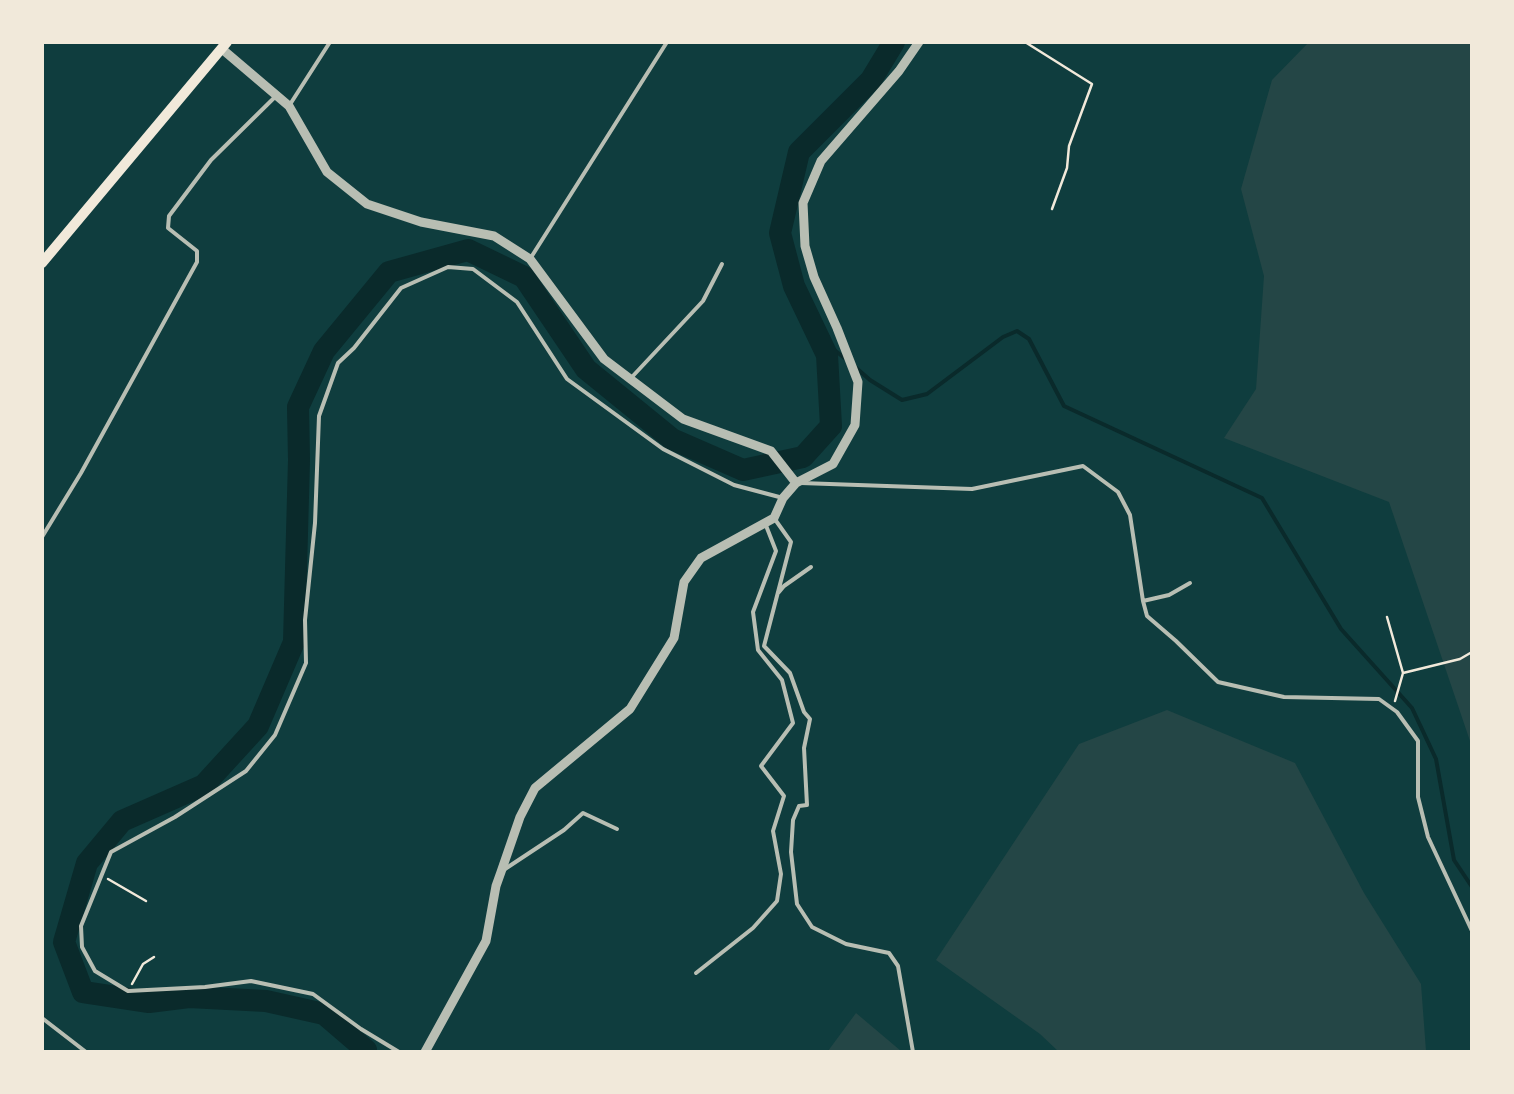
<!DOCTYPE html>
<html>
<head>
<meta charset="utf-8">
<style>
	body { margin:0 }
	#map { position:relative; width:1514px; height:1094px; overflow:hidden; background:#0f3d3e; font-family:Karla,sans-serif }
	canvas { display:block }
	.frame { position:absolute; inset:0; border:44px solid #f1e9da; pointer-events:none }
</style>
</head>
<body>
<div id="map">
<canvas width="1514" height="1094"></canvas>
<div class="frame"></div>
</div>
<script>
const ctx = document.querySelector('canvas').getContext('2d');
ctx.lineJoin = 'round';
function fillPath(path, color) { ctx.fillStyle = color; ctx.fill(path, 'evenodd'); }
function strokePath(path, color, width, dash) { ctx.strokeStyle = color; ctx.lineWidth = width; ctx.lineCap = dash ? 'butt' : 'round'; ctx.setLineDash(dash || []); ctx.stroke(path); }
fillPath(new Path2D(`
	M1308 43H1471V744L1389 502 1224 438 1256 389 1264 276 1241 189 1272 80Z
	M1167 710 1295 763 1364 893 1421 984 1426 1051H1058L1040 1034 936 960 1079 744Z
	M856 1013 901 1051H828Z`), '#244646');
strokePath(new Path2D(`
	M818 337 847 360
	M854 366 870 380 902 400 927 394 1003 337 1017 331 1029 339 1064 406 1262 498 1341 629 1412 708 1436 759 1454 860 1472 887`), '#0a2a2b', 4);
strokePath(new Path2D(`
	M366 1052V1050L324 1014 266 1001 189 997 149 1002 83 992 64 942 87 863 122 821 204 785 258 726 294 642 299 460 298 407 324 351 389 272 468 250 524 277 586 369 672 439 743 470 803 457 831 426 827 355 794 286 780 233 799 152 871 80 894 42`), '#0a2a2b', 22);
strokePath(new Path2D(`
	M1025 42 1092 84 1069 146 1067 168 1052 209
	M1387 617 1403 673
	M1395 701 1403 673 1460 659 1472 652
	M108 879 146 901
	M132 984 143 964 154 957`), '#f1e9da', 2.5);
strokePath(new Path2D(`
	M289 106 330 42
	M530 259 667 42
	M631 378 703 301 722 264
	M801 483 972 489 1083 466 1118 492 1130 515 1143 601 1147 616 1176 641 1218 682 1284 697 1379 699 1397 712 1418 741V797L1428 837 1472 931
	M774 518 791 542 764 646 790 673 804 712 810 719 804 748 807 805 799 806 793 820 791 852 797 904 812 927 846 944 889 953 898 966 913 1052
	M42 537 81 473 197 262V251L168 228 169 216 211 160 277 95
	M779 592 784 586 811 567
	M1143 601 1169 595 1190 583
	M505 869 564 830 583 813 617 829
	M696 973 753 928 777 901 781 874 773 831 784 796 761 766 793 723 782 680 758 650 753 612 776 551 765 523
	M42 1018 86 1052
	M399 1052 361 1029 313 994 251 981 205 987 128 991 95 971 82 947 81 926 111 852 175 817 246 771 275 735 306 663 305 620 315 523 319 416 338 363 354 348 401 288 448 267 473 269 517 302 567 379 663 449 734 485 783 498`), '#b8beb3', 4);
strokePath(new Path2D(`
	M222 49 289 106 327 172 367 204 421 222 494 236 530 259 604 359 683 419 771 451 796 483
	M425 1052 486 941 496 886 501 872 520 817 535 788 630 709 674 638 684 582 701 558 774 518 783 498 796 483 833 464 855 425 858 382 837 328 814 277 805 246 803 203 821 161 899 71 919 42`), '#b8beb3', 9);
strokePath(new Path2D(`
	M42 263 227 42`), '#f1e9da', 10);
</script>
</body>
</html>
